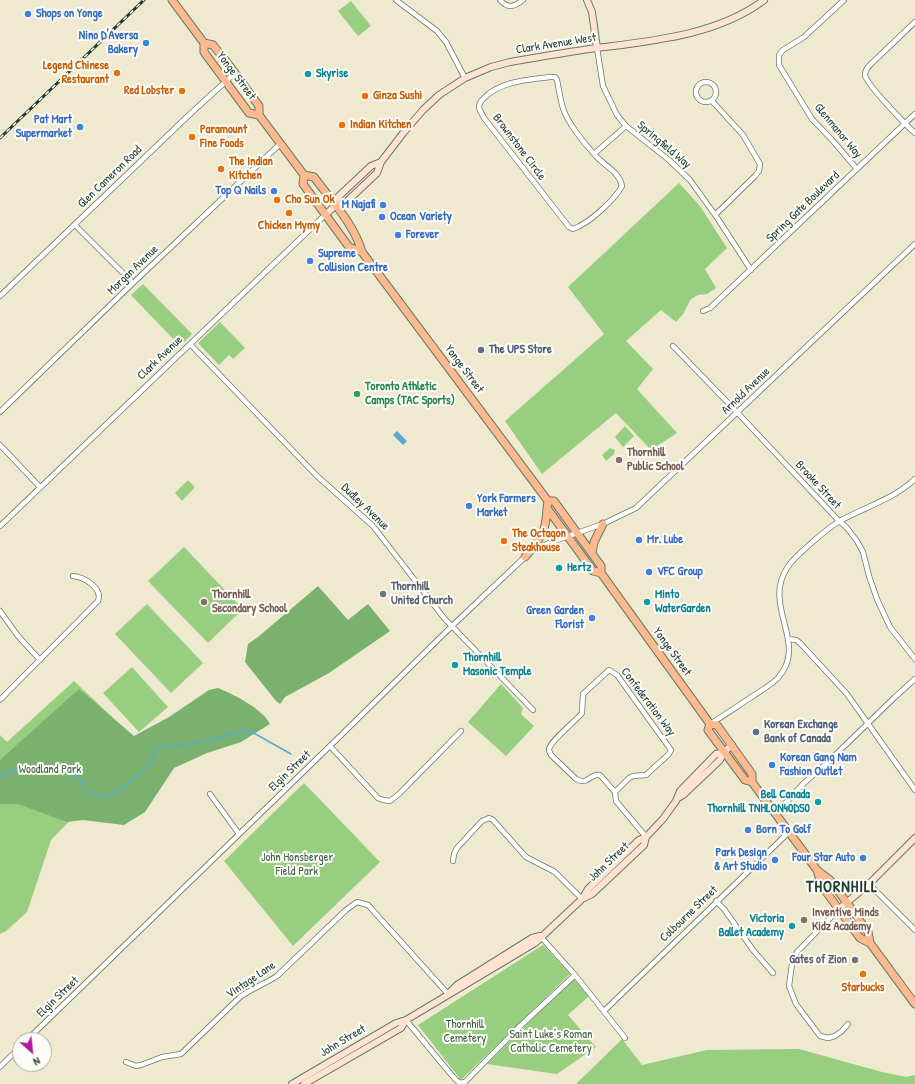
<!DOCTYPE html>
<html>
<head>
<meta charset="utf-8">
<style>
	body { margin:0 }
	#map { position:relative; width:915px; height:1084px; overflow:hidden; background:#efe9cf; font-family:"Patrick Hand",sans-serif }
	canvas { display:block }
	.north { position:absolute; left:12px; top:1032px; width:40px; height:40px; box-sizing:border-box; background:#fdfcf7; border:1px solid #a4b0a9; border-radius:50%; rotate:153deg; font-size:11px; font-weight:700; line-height:16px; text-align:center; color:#1f3d34 }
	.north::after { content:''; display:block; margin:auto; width:14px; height:18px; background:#b5179e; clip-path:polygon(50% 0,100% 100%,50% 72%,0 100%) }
</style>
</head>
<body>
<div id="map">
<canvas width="915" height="1084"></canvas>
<div class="north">N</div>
</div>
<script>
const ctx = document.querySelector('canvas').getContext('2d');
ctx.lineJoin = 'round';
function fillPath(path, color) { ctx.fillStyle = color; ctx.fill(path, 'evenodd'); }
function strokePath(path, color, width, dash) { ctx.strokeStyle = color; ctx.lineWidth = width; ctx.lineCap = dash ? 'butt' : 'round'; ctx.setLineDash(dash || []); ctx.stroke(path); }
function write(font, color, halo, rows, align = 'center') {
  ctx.font = font + ' "Patrick Hand",sans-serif'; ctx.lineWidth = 4; ctx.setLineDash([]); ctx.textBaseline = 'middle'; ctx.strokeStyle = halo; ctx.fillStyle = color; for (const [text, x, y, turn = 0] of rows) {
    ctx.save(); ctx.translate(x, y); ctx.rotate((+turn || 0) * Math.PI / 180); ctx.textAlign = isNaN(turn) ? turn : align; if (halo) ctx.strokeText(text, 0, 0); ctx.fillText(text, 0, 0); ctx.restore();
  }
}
fillPath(new Path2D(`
	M351 1 371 26 358 36 338 11Z
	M679 183 700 206 727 248 705 269 716 288 707 294 698 295 691 299 683 314 676 322 661 310 626 341 653 369 637 389 677 433 651 450 616 413 542 474 505 421 604 334 568 287Z
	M143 284 192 334 180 346 131 295Z
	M220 322 245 348 233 359 229 355 219 365 198 343Z
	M625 426 634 436 623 447 615 437Z
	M610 448 615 450 614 454 606 461 602 455Z
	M188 480 195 487 182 501 175 493Z
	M184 547 243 609 208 643 148 581Z
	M147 604 203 663 171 693 115 634Z
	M132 667 168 707 139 732 103 693Z
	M74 681 143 746 51 840 27 912 6 931 0 934V735L7 742Z
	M501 684 523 708 521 714 534 726 506 756 468 722Z
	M304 783 380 862 293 946 224 861Z
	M543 945 570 974 461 1080 418 1025Z
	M573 978 589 996 568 1015 596 1047 557 1074 487 1064Z
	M622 1039 642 1065 707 1050 799 1049 882 1072 906 1077 915 1075V1084H576Z`), '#98ce80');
fillPath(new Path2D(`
	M318 586 348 620 368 604 390 631 329 673 285 697 280 704 276 701 245 662 248 644 258 637Z
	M218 688C233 694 263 709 270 724L241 742 207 753 174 768 145 812 124 825 83 820 67 822 18 804H0V760L79 689 134 736 169 717 209 690Z`), '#7ab16e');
fillPath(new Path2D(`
	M397 431 407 441 403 445 393 435Z`), '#54add1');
strokePath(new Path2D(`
	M0 777 9 771 22 773 29 771 35 772 43 770 71 773C76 775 78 779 82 781 84 789 85 792 93 795 97 796 103 798 108 796 120 791 143 773 151 762 155 757 152 752 157 748L196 743 245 731 252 732 291 754`), '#54add1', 1.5);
const street = new Path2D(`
	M396 0 437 31 446 42 465 78
	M500 0C508 9 514 7 523 0
	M844 0 804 37 783 50 779 55V65L812 119 833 141 857 169
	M915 22 873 62C869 66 865 69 865 75 866 84 906 125 915 133
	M597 48 603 86 617 115 626 126 669 160 690 180 718 219 751 270
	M550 77H555L557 80C559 89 560 99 563 108 567 122 584 143 594 154 603 165 619 171 622 186 615 200 588 224 573 229L569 227 484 118C483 115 479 110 479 107 479 103 481 101 483 99 500 81 527 80 550 77Z
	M696 92a10 10 0 1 1 20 0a10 10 0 1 1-20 0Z
	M712 101 743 135 760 164 759 171 755 176 715 215
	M594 154 626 126
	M75 225 133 283
	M0 296 189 115 235 73
	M703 311 710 308 915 114
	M190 344 317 476 373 526 444 618 533 710
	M673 346 734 409 839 521 847 528 857 541 863 552 869 576 877 599 890 627 915 659
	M0 412 133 283 280 144
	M0 445 40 487
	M0 526 326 214
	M533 550 554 541 603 524 636 508 915 244
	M0 611 18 636 40 660
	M788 639 796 640 800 643 847 694 915 790
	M0 700 98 601C103 588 84 577 73 576
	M710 724C725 715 739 705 753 696 762 690 771 685 778 678 809 643 762 607 787 568 792 560 800 553 808 546 817 538 827 529 838 522 864 507 893 500 915 479
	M330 746 378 798 383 800 390 801 399 794 461 731
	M615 792 629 778 633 776 646 775 669 754 671 750 617 675 609 670 583 694 582 713C576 721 551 740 549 749 549 752 550 752 551 755L576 779C588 786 590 773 600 775L615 792 616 801 646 837
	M210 794 239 834
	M776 813 803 784 828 762 895 697 915 679
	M453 861 454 854 457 848 482 821 489 818 493 820 526 857 555 872 582 899
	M869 884 915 930
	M716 901 724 909 753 950 773 973
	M839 909 797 952 792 964 789 986 796 1004 820 1036 828 1038 835 1036 842 1031 848 1024
	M540 936 575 975 625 1038
	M604 1011 789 832
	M406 1020 444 1066 456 1080 460 1083 465 1082 518 1028 575 975
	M27 1040 330 746 452 626 527 555
	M126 1062 136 1066 141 1065 162 1057 181 1054 240 997C252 988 265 984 277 976L346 910 357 902 368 905 448 994
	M0 1067 20 1047`);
const secondary = new Path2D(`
	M587 0 592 12 597 48
	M335 206 343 205 377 173 381 162 404 132 423 110 439 95 465 78 491 67 510 62C539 57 568 52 597 48 652 41 718 35 764 0
	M326 214 335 206 338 197 371 166 381 162
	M678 798 683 795 720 760 724 752 732 745
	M582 899 592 894 644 845 646 837
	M839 909 869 884 915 838
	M450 992 457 985 532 938 540 936
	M292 1084 396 1023 406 1020 535 943 582 899 588 889 639 840 646 837 663 819 676 801 680 791 716 754 724 752
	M304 1084 401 1028 406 1020`);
const primary = new Path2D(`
	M172 0 204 43 213 45 229 65 259 106V115L304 175 314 177C331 200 354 224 362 252L548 501 547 508 593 571 601 573
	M204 43V52L249 113 259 115
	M304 175 303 184 349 247 362 252
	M548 501H554L601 566V573L710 724 717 725 752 774V782L817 870 830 880 847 903 868 932 870 943
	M592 553 594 542 603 524
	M525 557C541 537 546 534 547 508
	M710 724 708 730 745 780 752 782
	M817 870 822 886 832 900 860 938 870 943 915 1004`);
strokePath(street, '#68796a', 6);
strokePath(secondary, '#68796a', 8);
strokePath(primary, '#68796a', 9);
strokePath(street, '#fff', 4.5);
strokePath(secondary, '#fee3d2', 6);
strokePath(primary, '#fcba8e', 7);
const rail = new Path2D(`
	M0 138 144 0`);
strokePath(rail, '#1f3d34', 3);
strokePath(rail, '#fdfcf7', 1.5, [4.5]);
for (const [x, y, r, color] of [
	[28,14,4,"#3f7fe0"],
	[146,43,4,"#3f7fe0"],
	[117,73,4,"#e8710a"],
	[308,74,4,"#0f9aa8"],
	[182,91,4,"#e8710a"],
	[365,96,4,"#e8710a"],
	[342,125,4,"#e8710a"],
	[80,127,4,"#3f7fe0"],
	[192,137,4,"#e8710a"],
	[221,169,4,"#e8710a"],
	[274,191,4,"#3f7fe0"],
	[277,200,4,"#e8710a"],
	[383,205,4,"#3f7fe0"],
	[289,213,4,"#e8710a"],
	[382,217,4,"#3f7fe0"],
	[398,235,4,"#3f7fe0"],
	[310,261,4,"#3f7fe0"],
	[481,350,4,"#5c6f8a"],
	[357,394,4,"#2e9e5b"],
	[619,460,4,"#8d6e63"],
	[469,506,4,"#3f7fe0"],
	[639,540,4,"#3f7fe0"],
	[504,541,4,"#e8710a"],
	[559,568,4,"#0f9aa8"],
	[649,572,4,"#3f7fe0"],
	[383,594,4,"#6b7280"],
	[204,602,4,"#8d6e63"],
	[647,602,4,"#0f9aa8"],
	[592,618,4,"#3f7fe0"],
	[455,665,4,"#0f9aa8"],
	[756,732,4,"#5c6f8a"],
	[772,765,4,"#3f7fe0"],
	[818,802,4,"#0f9aa8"],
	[748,830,4,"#3f7fe0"],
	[863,858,4,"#3f7fe0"],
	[775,860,4,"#3f7fe0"],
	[804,920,4,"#8d6e63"],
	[792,926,4,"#0f9aa8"],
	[855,960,4,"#6b7280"],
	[863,974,4,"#e8710a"]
]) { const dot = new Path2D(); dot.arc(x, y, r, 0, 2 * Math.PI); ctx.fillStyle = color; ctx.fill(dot); strokePath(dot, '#fdfcf7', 1.5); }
write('bold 12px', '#366cbe', '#fdfcf7', [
	["Shops on Yonge",36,14],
	["Nino D'Aversa",138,36,"right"],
	["Bakery",138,50,"right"],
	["Pat Mart",72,120,"right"],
	["Supermarket",72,134,"right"],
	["Top Q Nails",266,191,"right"],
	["M Najafi",375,205,"right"],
	["Ocean Variety",390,217],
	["Forever",406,235],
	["Supreme",318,254],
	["Collision Centre",318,268],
	["York Farmers",477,499],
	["Market",477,513],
	["Mr. Lube",647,540],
	["VFC Group",657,572],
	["Green Garden",584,611,"right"],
	["Florist",584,625,"right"],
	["Korean Gang Nam",780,758],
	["Fashion Outlet",780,772],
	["Born To Golf",756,830],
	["Park Design",767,853,"right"],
	["& Art Studio",767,867,"right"],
	["Four Star Auto",855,858,"right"]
], 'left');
write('12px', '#1f3d34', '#fdfcf7', [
	["Clark Avenue West",556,44,-9],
	["Yonge Street",236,76,53],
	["Glenmanor Way",838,131,50],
	["Springfield Way",664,145,40],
	["Brownstone Circle",519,147,53],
	["Glen Cameron Road",110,177,-44],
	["Spring Gate Boulevard",803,207,-44],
	["Morgan Avenue",133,270,-44],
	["Clark Avenue",160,358,-44],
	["Yonge Street",464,369,53],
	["Arnold Avenue",746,391,-44],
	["Brooke Street",818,485,47],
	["Dudley Avenue",365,507,44],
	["Yonge Street",672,652,54],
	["Confederation Way",648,702,53],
	["Elgin Street",290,771,-44],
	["John Street",609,862,-44],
	["Colbourne Street",689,914,-44],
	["Vintage Lane",251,980,-34],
	["Elgin Street",58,997,-44],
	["John Street",343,1041,-31]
]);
write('bold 12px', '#c56008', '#fdfcf7', [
	["Legend Chinese",109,66,"right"],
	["Restaurant",109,80,"right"],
	["Red Lobster",174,91,"right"],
	["Ginza Sushi",373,96],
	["Indian Kitchen",350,125],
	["Paramount",200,130],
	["Fine Foods",200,144],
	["The Indian",229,162],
	["Kitchen",229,176],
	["Cho Sun Ok",285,200],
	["Chicken Mymy",289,226,"center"],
	["The Octagon",512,534],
	["Steakhouse",512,548],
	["Starbucks",863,988,"center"]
], 'left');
write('bold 12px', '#0d838f', '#fdfcf7', [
	["Skyrise",316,74],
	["Hertz",567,568],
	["Minto",655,595],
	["WaterGarden",655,609],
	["Thornhill",463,658],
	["Masonic Temple",463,672],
	["Bell Canada",810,795,"right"],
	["Thornhill TNHLON40DS0",810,809,"right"],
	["Victoria",784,919,"right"],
	["Ballet Academy",784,933,"right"]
], 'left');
write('bold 12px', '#4e5e75', '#fdfcf7', [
	["The UPS Store",489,350],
	["Korean Exchange",764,725],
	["Bank of Canada",764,739]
], 'left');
write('bold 12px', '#27864d', '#fdfcf7', [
	["Toronto Athletic",365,387],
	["Camps (TAC Sports)",365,401]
], 'left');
write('bold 12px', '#785e54', '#fdfcf7', [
	["Thornhill",627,453],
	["Public School",627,467],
	["Thornhill",212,595],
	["Secondary School",212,609],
	["Inventive Minds",812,913],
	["Kidz Academy",812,927]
], 'left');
write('bold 12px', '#5b616d', '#fdfcf7', [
	["Thornhill",391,587],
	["United Church",391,601],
	["Gates of Zion",847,960,"right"]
], 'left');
write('12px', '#3d6147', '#fdfcf7', [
	["Woodland Park",50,770],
	["John Honsberger",297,858],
	["Field Park",297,872],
	["Thornhill",465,1025],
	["Cemetery",465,1039],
	["Saint Luke’s Roman",551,1035],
	["Catholic Cemetery",551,1049]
]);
ctx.letterSpacing = '1px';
write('bold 16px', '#1f3d34', '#fdfcf7', [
	["THORNHILL",842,888]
]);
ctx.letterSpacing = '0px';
</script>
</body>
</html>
